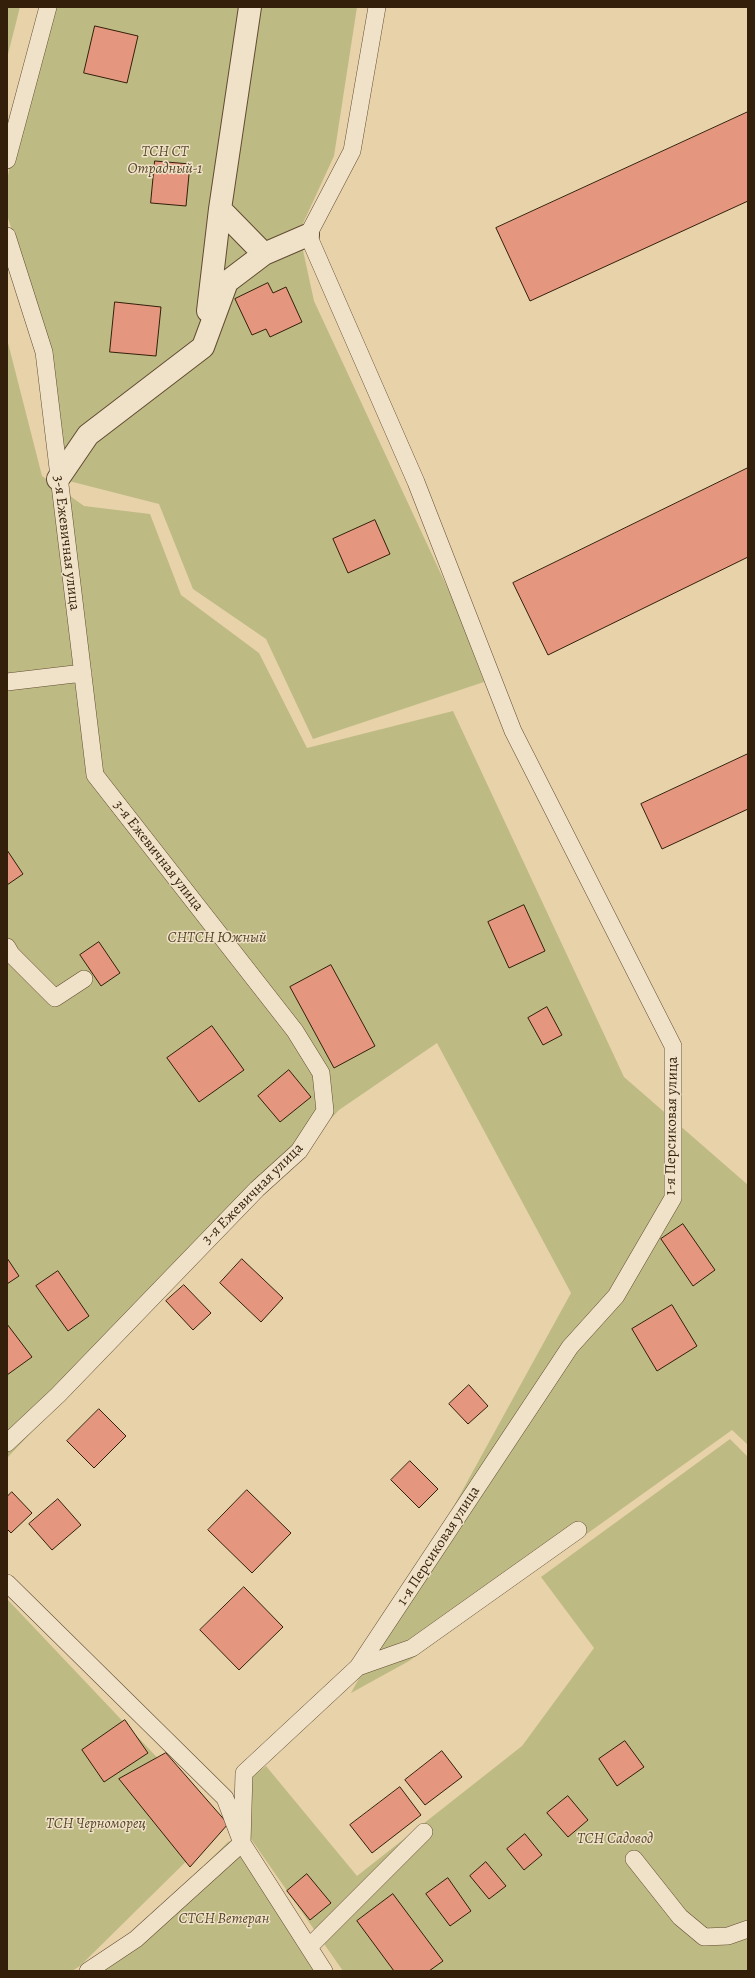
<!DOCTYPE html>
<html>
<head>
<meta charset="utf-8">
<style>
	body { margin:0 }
	#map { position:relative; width:755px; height:1978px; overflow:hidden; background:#e8d2aa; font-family:Alegreya,serif }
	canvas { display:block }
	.frame { position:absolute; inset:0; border:8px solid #341f0b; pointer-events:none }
</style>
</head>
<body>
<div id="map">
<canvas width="755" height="1978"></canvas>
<div class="frame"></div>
</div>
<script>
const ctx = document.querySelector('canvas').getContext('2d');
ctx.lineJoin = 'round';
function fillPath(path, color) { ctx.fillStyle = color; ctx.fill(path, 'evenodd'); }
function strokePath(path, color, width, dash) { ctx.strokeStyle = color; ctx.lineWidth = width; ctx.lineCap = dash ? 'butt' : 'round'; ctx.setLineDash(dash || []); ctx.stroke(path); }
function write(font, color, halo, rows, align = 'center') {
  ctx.font = font + ' Alegreya,serif'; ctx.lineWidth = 3; ctx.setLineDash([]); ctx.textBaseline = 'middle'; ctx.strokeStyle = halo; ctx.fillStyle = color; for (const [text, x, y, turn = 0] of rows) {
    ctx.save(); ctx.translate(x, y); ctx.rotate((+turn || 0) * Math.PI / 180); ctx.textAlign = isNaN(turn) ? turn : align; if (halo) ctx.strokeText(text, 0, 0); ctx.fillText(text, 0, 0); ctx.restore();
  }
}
fillPath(new Path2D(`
	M7 7H20L7 58Z
	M41 7H357L334 156 299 232 314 301 454 602 484 682 313 739 266 639 193 589 159 504 65 480 50 347 7 215V181Z
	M7 339 42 476 84 506 150 514 181 595 259 653 307 748 453 711 624 1077 748 1185V1445L732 1430 409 1661 351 1693 571 1293 437 1043 339 1110 7 1458Z
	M730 1439 748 1457V1971H343L251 1839 234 1790 266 1766 357 1876 522 1746 594 1648 541 1577Z
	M7 1599 222 1826 80 1966 72 1971H7Z
	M229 1841 327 1971H97Z`), '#beba83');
const building = new Path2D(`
	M95 26 138 36 127 83 84 73Z
	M748 112V201L530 301 496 228Z
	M155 161 190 164 186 206 151 203Z
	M268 283 273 293 286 287 302 322 270 337 266 329 252 335 235 299Z
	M115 302 161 307 156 356 110 352Z
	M748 468V557L548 655 513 583Z
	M375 520 390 554 348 573 333 539Z
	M748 754V809L662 849 641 804Z
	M7 850 23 874 7 885Z
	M524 905 545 951 509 968 488 922Z
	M99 942 120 973 101 986 80 955Z
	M331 965 375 1046 334 1068 290 987Z
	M547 1007 562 1035 543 1045 528 1018Z
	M212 1026 244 1070 199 1102 167 1058Z
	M289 1070 311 1097 280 1122 258 1096Z
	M683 1224 715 1270 693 1286 661 1239Z
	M7 1258 19 1276 7 1284Z
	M242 1259 283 1298 261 1322 220 1283Z
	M58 1271 89 1316 68 1331 36 1286Z
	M184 1285 211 1313 193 1330 166 1301Z
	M672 1305 697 1346 657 1371 632 1329Z
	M7 1324 32 1357 7 1375Z
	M469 1385 488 1406 468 1424 449 1404Z
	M99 1409 126 1436 94 1468 67 1441Z
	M410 1461 438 1489 419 1508 391 1480Z
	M247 1490 291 1533 252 1573 208 1530Z
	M12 1492 32 1513 11 1533 7 1529V1497Z
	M58 1499 81 1525 52 1550 29 1524Z
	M244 1587 283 1627 239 1670 200 1630Z
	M125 1720 148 1753 104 1782 82 1750Z
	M625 1741 644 1767 617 1786 599 1759Z
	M442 1751 462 1777 425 1805 405 1780Z
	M166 1753 228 1824 190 1867 119 1779Z
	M400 1787 421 1815 372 1853 350 1825Z
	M568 1796 588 1820 568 1837 547 1813Z
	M525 1834 542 1855 524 1870 507 1849Z
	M486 1862 506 1886 489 1899 470 1876Z
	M307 1874 331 1903 310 1920 287 1891Z
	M448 1878 471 1911 450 1926 426 1894Z
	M393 1894 443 1961 429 1971H394L357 1921Z`);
fillPath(building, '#e4967e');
strokePath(building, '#341f0b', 1);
const service = new Path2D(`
	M7 160 48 7
	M7 236 44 352 95 775 295 1031 321 1073 325 1111 299 1151 257 1189 58 1395 7 1443
	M7 682 83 673
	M7 947 11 954 55 998 84 979
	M7 1583 225 1798 242 1843 324 1971
	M358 1667 412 1648 578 1530
	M634 1859 680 1917 704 1937 728 1936 748 1929
	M309 1947 424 1832
	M88 1971 136 1939 242 1843 244 1773 358 1667 570 1347 616 1296 673 1198V1046L513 731 416 482 308 235 352 151 377 7`);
const minor = new Path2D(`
	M220 209 264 254
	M208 311 220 209 250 7
	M58 479 88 435 203 347 227 282 264 254 308 235`);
strokePath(service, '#614c33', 18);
strokePath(minor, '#614c33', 24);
strokePath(service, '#f0e2c8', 17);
strokePath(minor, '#f0e2c8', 22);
write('italic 15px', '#564629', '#f0e2c8', [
	["ТСН СТ",165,152],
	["Отрадный-1",165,169],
	["СНТСН Южный",217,938],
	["ТСН Черноморец",96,1824],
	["ТСН Садовод",615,1839],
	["СТСН Ветеран",224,1919]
]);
write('15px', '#341f0b', '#f0e2c8', [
	["3-я Ежевичная улица",66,543,83],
	["3-я Ежевичная улица",158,856,52],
	["1-я Персиковая улица",672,1126,-89],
	["3-я Ежевичная улица",253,1194,-45],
	["1-я Персиковая улица",439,1546,-57]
]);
</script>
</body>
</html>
